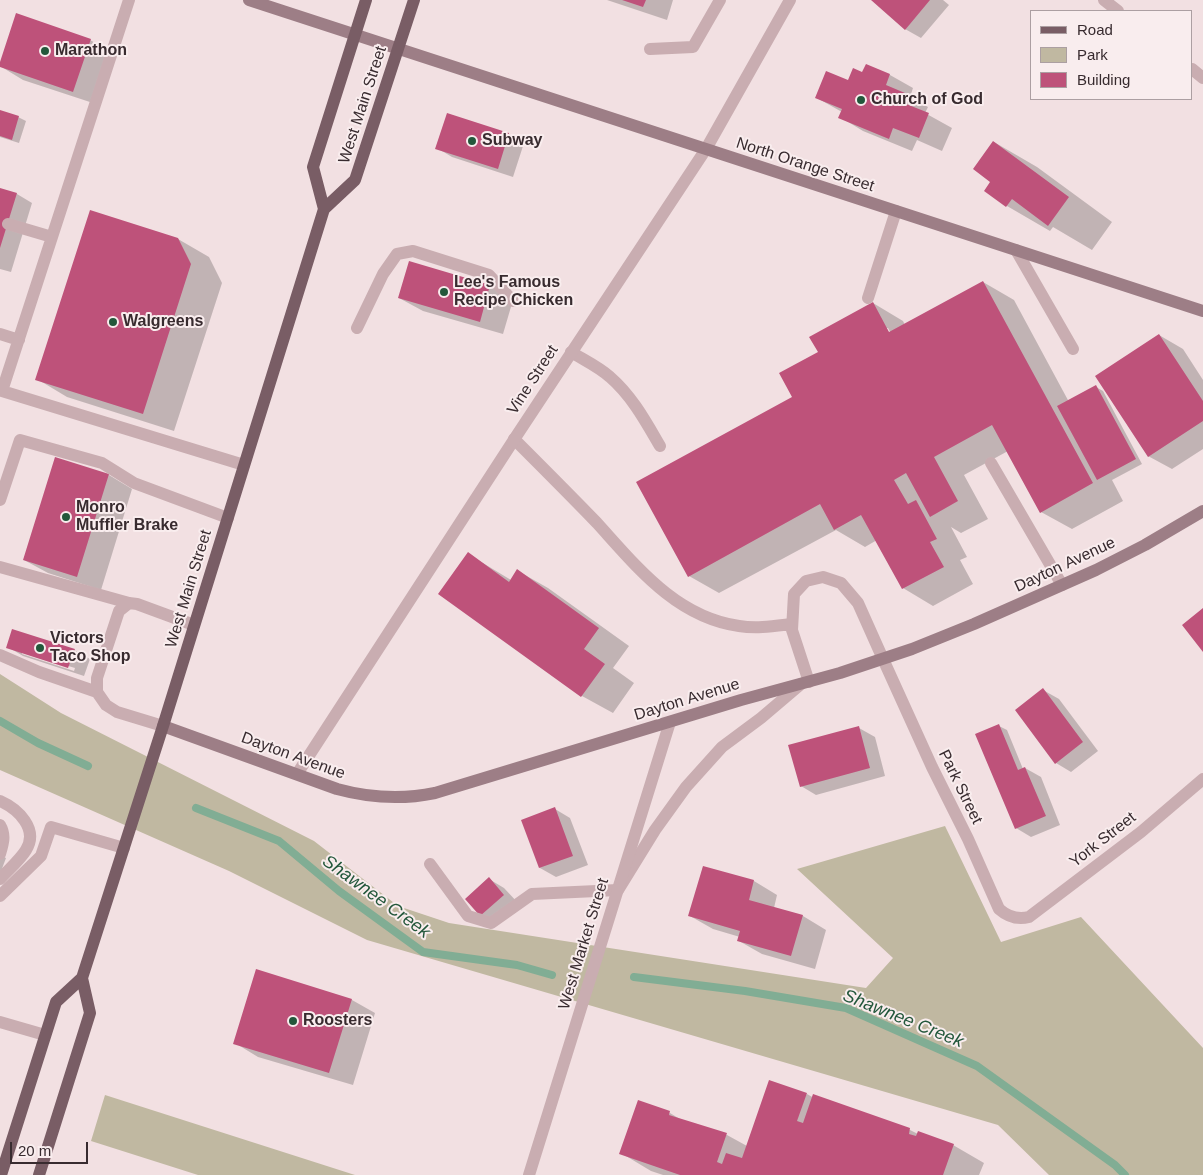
<!DOCTYPE html>
<html>
<head>
<meta charset="utf-8">
<style>
	body { margin:0 }
	#map { position:relative; width:1203px; height:1175px; overflow:hidden; background:#f2e0e2; font-family:Helvetica,sans-serif }
	canvas { display:block }
	.legend { position:absolute; left:1030px; top:10px; width:162px; height:90px; box-sizing:border-box; background:#f9edee; border:1px solid #ac9fa2; margin:0; padding:6px 9px; list-style:none; font-size:15px; color:#382b2f }
	.legend li { display:flex; align-items:center; gap:10px; height:25px }
	.legend b { width:25px; border:1px solid #ac9fa2 }
	.scale { position:absolute; left:10px; top:1142px; width:78px; height:22px; box-sizing:border-box; border:2px solid #382b2f; border-top:0; padding-left:6px; font-size:15px; line-height:18px; white-space:nowrap; color:#382b2f; -webkit-text-stroke:4px #f9edee; paint-order:stroke }
</style>
</head>
<body>
<div id="map">
<canvas width="1203" height="1175"></canvas>
<ul class="legend">
<li><b style="height:6px;background:#795d65"></b>Road</li>
<li><b style="height:14px;background:#c0b8a1"></b>Park</li>
<li><b style="height:14px;background:#be527a"></b>Building</li>
</ul>
<div class="scale">20 m</div>
</div>
<script>
const ctx = document.querySelector('canvas').getContext('2d');
ctx.lineJoin = 'round';
function fillPath(path, color) { ctx.fillStyle = color; ctx.fill(path, 'evenodd'); }
function strokePath(path, color, width, dash) { ctx.strokeStyle = color; ctx.lineWidth = width; ctx.lineCap = dash ? 'butt' : 'round'; ctx.setLineDash(dash || []); ctx.stroke(path); }
function write(font, color, halo, rows, align = 'center') {
  ctx.font = font + ' Helvetica,sans-serif'; ctx.lineWidth = 4; ctx.setLineDash([]); ctx.textBaseline = 'middle'; ctx.strokeStyle = halo; ctx.fillStyle = color; for (const [text, x, y, turn = 0] of rows) {
    ctx.save(); ctx.translate(x, y); ctx.rotate((+turn || 0) * Math.PI / 180); ctx.textAlign = isNaN(turn) ? turn : align; if (halo) ctx.strokeText(text, 0, 0); ctx.fillText(text, 0, 0); ctx.restore();
  }
}
fillPath(new Path2D(`
	M0 674 61 713 314 841 398 906 449 923 866 988 893 958 797 869 945 826 1001 942 1081 917 1203 1048V1175H1049L998 1125 367 940 229 871 0 770Z
	M105 1095 355 1175H198L91 1141Z`), '#c0b8a1');
fillPath(new Path2D(`
	M607 0H673L667 20Z
	M873 0H943L949 5 921 38 905 29Z
	M90 40 113 53 96 104 23 80 0 66Z
	M866 65 890 75 913 88 910 97 928 107 925 113 952 128 942 151 917 140 912 151 863 131 840 117 842 112 817 98 863 73Z
	M0 112 18 117 26 121 19 143 0 137Z
	M448 114 509 134 524 143 513 177 452 157 437 148Z
	M994 142 1037 167 1112 222 1092 250 1053 227 1050 231 1007 206 992 182Z
	M0 189 17 194 32 203 11 272 0 269Z
	M178 239 209 257 222 283 174 431 67 397 37 379Z
	M410 263 490 286 513 300 503 334 423 311 399 298Z
	M983 282 1014 300 1069 402 1096 387 1103 391 1142 464 1112 480 1123 501 1072 529 1041 512 1008 451 964 475 988 519 961 533 951 527 967 557 960 560 973 584 933 606 903 588 877 540 865 547 836 530 719 593 689 576 819 352 873 303 903 321 905 325ZM885 328H888L893 337Z
	M1159 335 1183 349 1203 380V449L1172 469 1148 456Z
	M56 459 109 475 132 489 101 590 48 573 24 560Z
	M468 554 511 580 518 571 548 588 629 646 613 668 634 683 613 713 582 696 440 593Z
	M8 647 74 650 90 659 84 676 23 656ZM22 652 75 668 74 671 22 654Z
	M1043 690 1059 699 1098 751 1071 772 1056 763Z
	M999 726 1007 730 1023 769 1025 768 1041 777 1060 825 1031 837 1016 828Z
	M859 728 875 737 885 776 816 795 801 786Z
	M555 809 570 818 588 865 556 877 540 868 523 820Z
	M0 855 6 858 0 874Z
	M703 867 754 881 777 895 774 908 803 916 826 930 815 969 762 954 739 941 740 937 713 929 690 916Z
	M489 879 504 888 519 904 496 924 481 915Z
	M257 971 352 1000 375 1013 353 1085 258 1057 235 1043Z
	M807 1094 814 1098V1096L910 1130 918 1134 953 1145 984 1163 979 1175H663L651 1171 621 1153 670 1113 683 1121 727 1135 747 1146Z`), '#0003');
strokePath(new Path2D(`
	M0 721 38 743 88 766
	M196 808 279 841 339 891 423 952 517 965 552 975
	M634 977 745 991 846 1008 977 1066 1115 1165 1125 1175`), '#81ad94', 8);
fillPath(new Path2D(`
	M622 0H646L643 7Z
	M871 0H930L905 30Z
	M16 13 91 39 73 92 0 67V62Z
	M866 64 890 74 886 85 905 93 901 102 929 113 919 138 893 128 889 139 838 118 842 109 815 98 826 71 848 80 853 68 862 72Z
	M0 110 19 116 12 140 0 136Z
	M447 113 509 133 498 169 435 149Z
	M993 141 1069 197 1048 226 1012 199 1006 207 984 191 990 182 973 169Z
	M0 188 17 193 0 248Z
	M90 210 178 238 191 264 143 414 35 380Z
	M409 261 490 285 480 322 398 298Z
	M983 281 1093 483 1040 513 992 425 934 457 958 501 930 517 906 473 894 480 908 504 916 500 937 539 930 542 944 567 902 589 861 515 834 530 820 504 688 577 636 482 792 397 779 373 818 352 809 337 873 302 889 332Z
	M1159 334 1203 401V421L1148 457 1095 376Z
	M1096 385 1136 459 1097 480 1057 406Z
	M55 457 109 474 77 577 23 560Z
	M468 552 509 582 517 569 599 628 584 649 605 664 581 697 438 594Z
	M1203 608V652L1182 625Z
	M12 629 75 649 68 668 6 648Z
	M1043 688 1083 742 1055 764 1015 710Z
	M999 724 1018 770 1025 767 1046 816 1015 829 975 734Z
	M859 726 870 768 800 787 788 745Z
	M555 807 573 856 539 868 521 820Z
	M703 866 754 880 749 900 803 915 791 956 737 941 740 931 688 916Z
	M489 877 504 895 480 916 465 899Z
	M256 969 352 999 329 1073 233 1044Z
	M769 1080 807 1093 797 1121 803 1123 813 1094 910 1128 909 1134 916 1136 918 1131 954 1144 943 1175H680L619 1154 638 1100 670 1111 669 1115 727 1133 717 1162 722 1164 726 1153 742 1158Z`), '#be527a');
strokePath(new Path2D(`
	M129 0 2 391 244 465
	M1104 0 1118 11
	M650 49 693 47 720 0
	M1192 69 1203 78
	M8 224 52 237
	M1016 250 1073 349
	M868 298 896 211
	M357 328 383 274 397 254 413 251 489 275 513 301
	M0 334 19 340
	M571 352C584 360 599 367 610 377 632 396 646 422 660 446
	M514 439C542 467 570 495 597 523 637 567 676 617 739 626 757 629 775 626 792 624
	M991 463 1062 585
	M0 500 20 440 102 463 134 483 228 518
	M0 567 129 603 137 604 194 625
	M129 603 119 611 97 678V692L106 705 117 712 163 726
	M0 655 39 672 97 692
	M809 682 792 630 794 594 806 581 823 577 841 583 858 603 883 659
	M0 801C18 809 39 829 26 850 20 860 8 870 0 879
	M0 825C6 835 3 844 0 854
	M430 864 468 916 491 923 532 894 618 890 655 830 686 787 722 747 761 718 801 684
	M0 896 41 856 51 827 124 848
	M0 1022 45 1035`), '#c9adb1', 12);
strokePath(new Path2D(`
	M883 659 932 767 968 839 999 909C1008 917 1017 920 1029 917L1141 832 1203 779
	M297 774 517 435 706 149 790 0
	M529 1175 670 722`), '#c9adb1', 12);
strokePath(new Path2D(`
	M249 0 1203 311
	M163 726 337 789C370 798 401 800 435 793L741 700 840 673 912 649 974 624 1096 570 1145 545 1203 511`), '#9d7e86', 12);
strokePath(new Path2D(`
	M324 209 313 167 366 0
	M1 1175 56 1002 82 978
	M39 1175 90 1013 82 978 163 726 324 209 355 180 414 0`), '#795d65', 12);
for (const [x, y, r, color] of [
	[45,51,5,"#23573b"],
	[861,100,5,"#23573b"],
	[472,141,5,"#23573b"],
	[444,292,5,"#23573b"],
	[113,322,5,"#23573b"],
	[66,517,5,"#23573b"],
	[40,648,5,"#23573b"],
	[293,1021,5,"#23573b"]
]) { const dot = new Path2D(); dot.arc(x, y, r, 0, 2 * Math.PI); ctx.fillStyle = color; ctx.fill(dot); strokePath(dot, '#f9edee', 2); }
write('bold 16px', '#382b2f', '#f9edee', [
	["Marathon",55,51],
	["Church of God",871,100],
	["Subway",482,141],
	["Lee's Famous",454,283],
	["Recipe Chicken",454,301],
	["Walgreens",123,322],
	["Monro",76,508],
	["Muffler Brake",76,526],
	["Victors",50,639],
	["Taco Shop",50,657],
	["Roosters",303,1021]
], 'left');
write('16px', '#382b2f', '#f9edee', [
	["West Main Street",363,105,-72],
	["North Orange Street",805,165,18],
	["Vine Street",533,380,-57],
	["Dayton Avenue",1065,565,-25],
	["West Main Street",189,589,-73],
	["Dayton Avenue",687,700,-17],
	["Dayton Avenue",293,756,20],
	["Park Street",960,787,64],
	["York Street",1103,840,-38],
	["West Market Street",584,944,-73]
]);
write('italic 18px', '#23573b', '#f9edee', [
	["Shawnee Creek",376,897,36],
	["Shawnee Creek",903,1019,22]
]);
</script>
</body>
</html>
